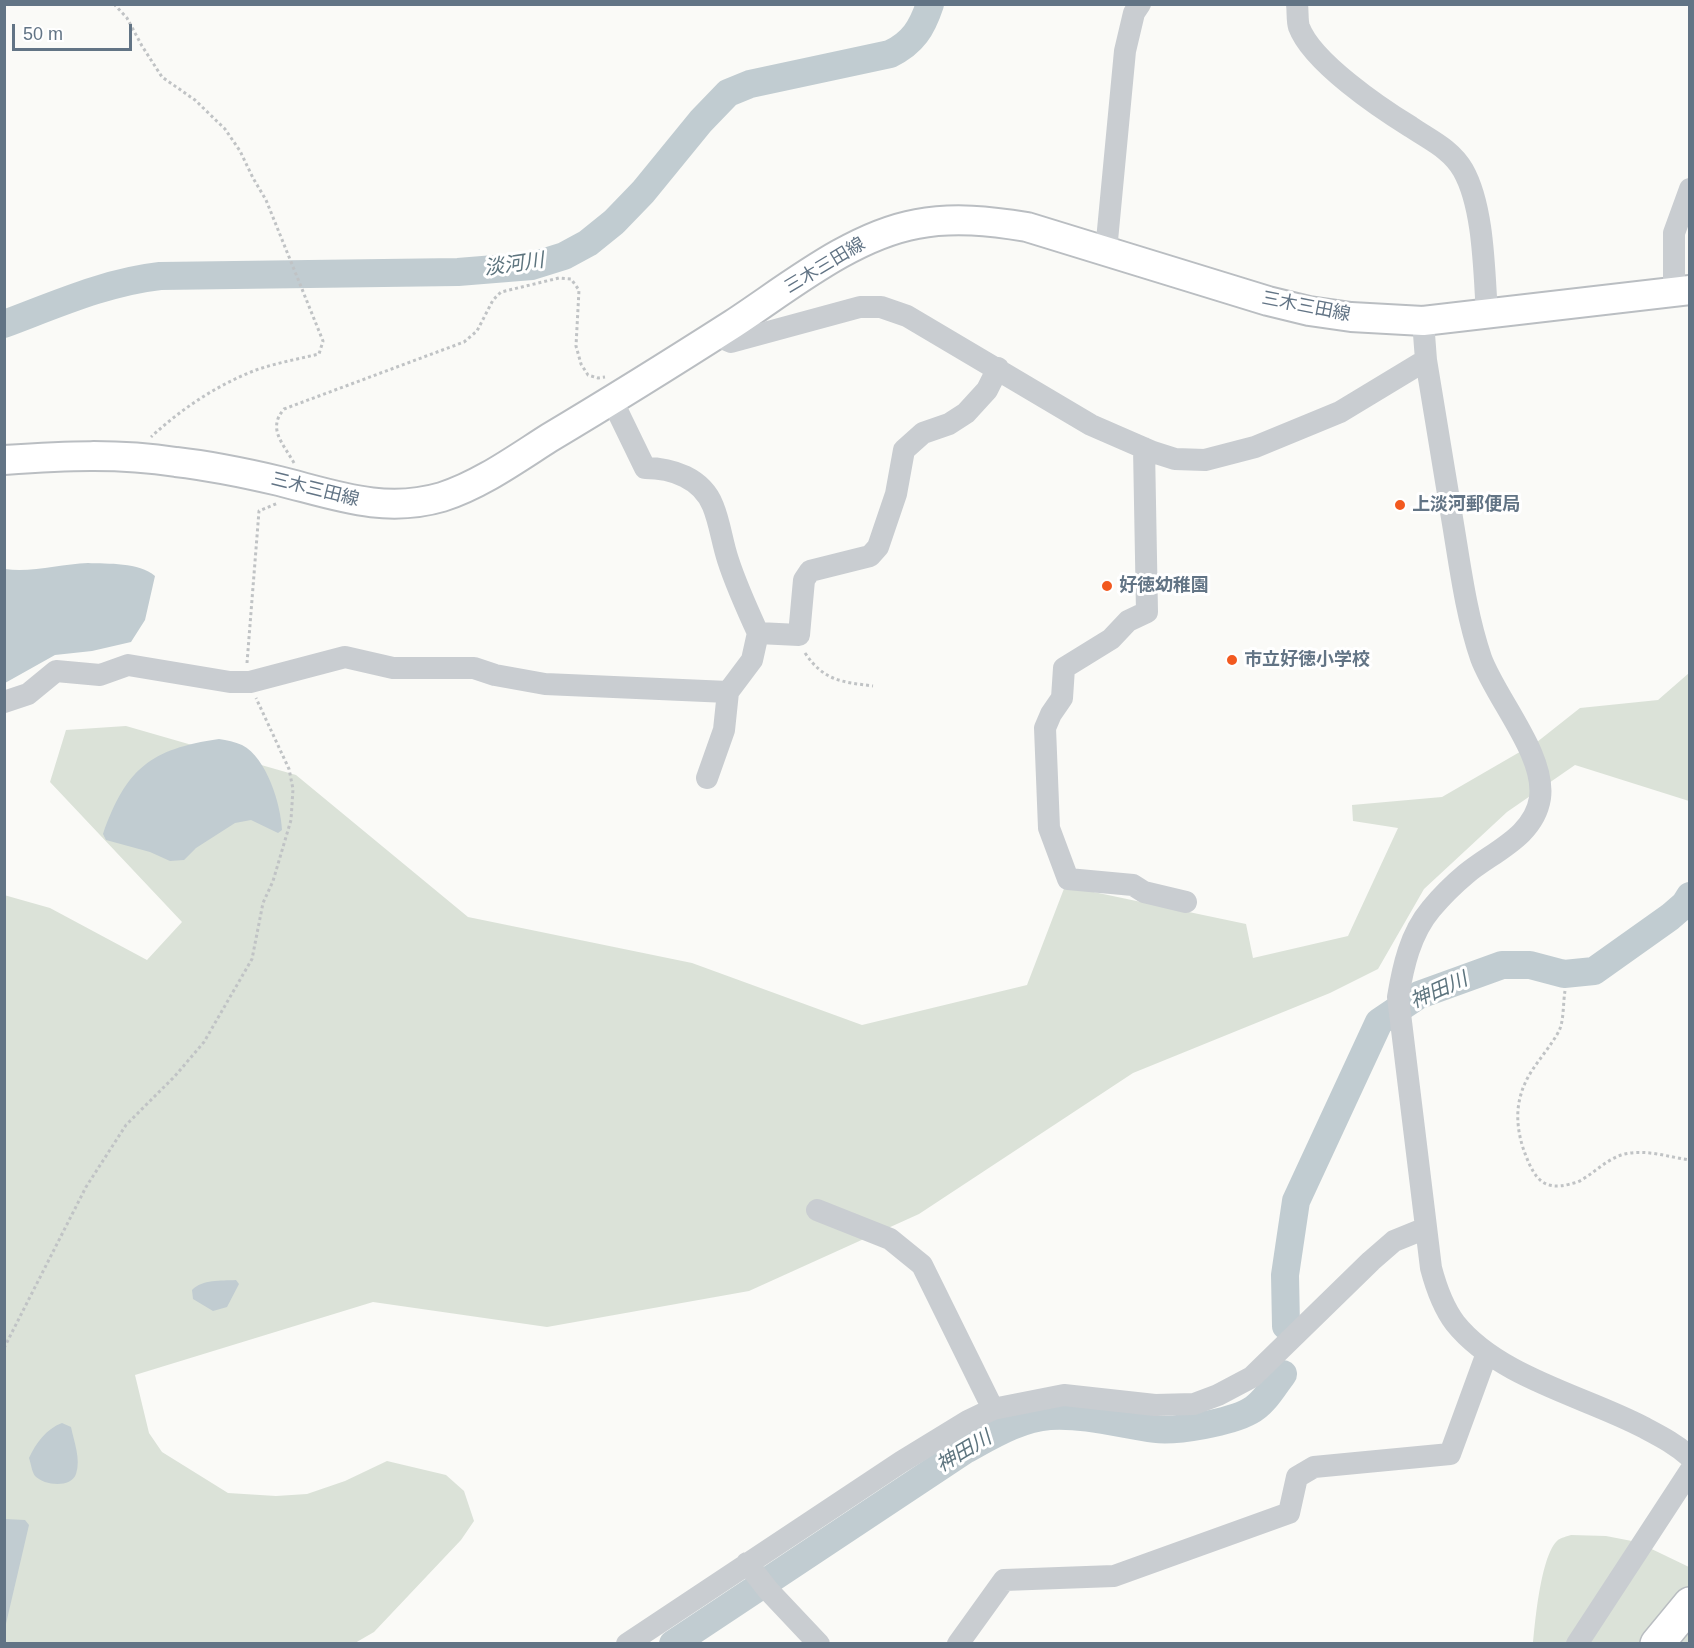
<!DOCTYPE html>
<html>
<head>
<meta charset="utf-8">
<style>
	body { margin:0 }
	#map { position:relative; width:1694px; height:1648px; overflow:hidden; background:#fafaf7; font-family:Helvetica,sans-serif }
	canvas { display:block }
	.frame { position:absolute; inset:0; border:6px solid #627485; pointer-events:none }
	.scale { position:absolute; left:12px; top:24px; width:120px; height:27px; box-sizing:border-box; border:3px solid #627485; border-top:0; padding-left:8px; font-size:18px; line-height:21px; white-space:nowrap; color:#627485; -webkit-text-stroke:4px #fff; paint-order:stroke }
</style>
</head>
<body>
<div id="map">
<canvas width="1694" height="1648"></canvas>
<div class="frame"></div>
<div class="scale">50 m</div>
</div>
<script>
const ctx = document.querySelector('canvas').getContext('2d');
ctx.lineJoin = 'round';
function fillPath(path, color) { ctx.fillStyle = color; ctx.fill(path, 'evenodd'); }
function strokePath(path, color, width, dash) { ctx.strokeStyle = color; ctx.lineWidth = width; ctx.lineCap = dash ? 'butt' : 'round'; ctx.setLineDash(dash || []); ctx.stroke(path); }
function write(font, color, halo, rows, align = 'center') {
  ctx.font = font + ' Helvetica,"Noto Sans JP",sans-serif'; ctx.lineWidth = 6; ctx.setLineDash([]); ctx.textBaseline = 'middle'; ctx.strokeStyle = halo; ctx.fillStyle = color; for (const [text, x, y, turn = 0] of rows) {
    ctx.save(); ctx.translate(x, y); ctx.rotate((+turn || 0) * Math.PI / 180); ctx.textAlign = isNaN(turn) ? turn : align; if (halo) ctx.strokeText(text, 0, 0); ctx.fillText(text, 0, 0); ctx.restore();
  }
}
fillPath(new Path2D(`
	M1689 673V801L1575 765 1507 812 1424 889 1378 969 1330 993 1133 1073 919 1214 749 1291 547 1327 373 1302 135 1375 149 1433 162 1452 228 1493 276 1496 307 1494 345 1481 387 1461 446 1475 464 1491 474 1521 461 1540 374 1632 355 1643H5L4 895 50 908 147 960 182 922 50 782 66 730 126 726 296 775 468 917 692 963 862 1025 1027 985 1065 886 1246 924 1253 958 1348 936 1398 828 1353 821 1352 805 1442 797 1537 742 1580 708 1658 700Z
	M1571 1535 1606 1536 1637 1542 1689 1567V1643L1533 1644C1535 1622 1541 1554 1558 1540 1561 1538 1567 1536 1571 1535Z`), '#dbe2d8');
fillPath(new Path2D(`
	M88 563C108 564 139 562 155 576L145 620 131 642 92 651 55 655 5 683V569C31 573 61 564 88 563Z
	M219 739C227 740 235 742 242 745 267 758 281 805 282 830L278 833 251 820 235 823 196 848 184 860 170 861 150 852 106 840 103 834C126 769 150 749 219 739Z
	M236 1280 239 1284 227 1307 213 1311 193 1299 192 1290C203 1279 220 1281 236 1280Z
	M62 1423 71 1427C74 1442 81 1459 76 1474 71 1488 45 1486 35 1476 32 1472 31 1464 29 1458 36 1443 46 1429 62 1423Z
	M5 1519 25 1520 29 1525 5 1628Z`), '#c1ccd1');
strokePath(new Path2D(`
	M4 324C55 305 106 282 160 276L458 272 532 266 564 256 588 243 614 222 643 192 701 121 728 93 750 84 890 54C913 43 922 28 930 4
	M1286 1326 1285 1275 1296 1201 1379 1022 1419 995 1502 965H1530L1564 974 1594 971 1670 917 1685 904 1690 896
	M673 1644 965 1450C991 1436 1020 1418 1050 1416 1086 1414 1120 1424 1155 1429 1176 1432 1231 1422 1250 1411 1264 1404 1274 1386 1283 1374`), '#c1ccd1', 28);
const major = new Path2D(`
	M4 460C64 456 117 453 176 462 211 466 245 473 279 481 335 495 384 514 442 497 480 485 516 459 549 438 611 401 672 363 733 324 788 288 851 236 917 224 954 217 990 221 1027 227L1268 301 1309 311 1351 317 1423 321 1690 290`);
const highway = new Path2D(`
	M1657 1644 1690 1604`);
strokePath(major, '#babec2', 32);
strokePath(highway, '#b9bdc1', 36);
strokePath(new Path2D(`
	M114 4 127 18 142 46 162 77 195 100 225 129 240 151 253 178 266 200 323 341 319 354C298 359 276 363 256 370 217 385 181 409 151 437
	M294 463C283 443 267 429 284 409L464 342 477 331 493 300 501 292 559 278 571 279 579 290 576 346 581 364 588 375 598 378 605 377
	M805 653C824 681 842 682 873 686
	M247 663 259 511 278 503
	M1565 991C1563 1002 1564 1021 1559 1031 1546 1055 1526 1071 1520 1098 1515 1117 1519 1139 1526 1156 1535 1179 1544 1191 1570 1184 1574 1183 1579 1182 1583 1179 1596 1171 1607 1160 1621 1155 1643 1148 1668 1157 1690 1160
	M4 1348 86 1187 126 1125 175 1076 204 1042 252 959 263 903 273 881 291 820 293 789 289 769 256 698`), '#c0c3c5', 3, [3, 3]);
strokePath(new Path2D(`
	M1297 4C1298 12 1297 21 1299 27 1312 62 1380 108 1411 127 1430 140 1451 149 1463 170 1484 207 1484 272 1487 314
	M1106 251 1125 51 1134 13 1140 4
	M1674 292V233L1690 189
	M1423 321 1426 360C1435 417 1445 473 1454 530 1461 573 1467 617 1481 658 1496 699 1546 755 1540 798 1534 837 1492 852 1466 874 1454 884 1441 897 1431 909 1410 934 1403 967 1398 997L1431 1268C1436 1287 1443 1307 1455 1323 1498 1377 1584 1396 1643 1427 1660 1436 1676 1444 1690 1457
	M715 335 731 342 860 307H881L907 316 1091 425 1153 452 1175 459 1205 460 1255 447 1340 412 1426 360
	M612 400 645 468C672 468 702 478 713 506 720 523 722 542 728 560 736 585 747 609 758 633
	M1144 448 1147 612 1128 621 1111 639 1064 668 1062 698 1051 714 1045 728 1049 828 1068 879 1133 885 1144 892 1186 902
	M4 702 28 694 56 671 100 675 128 665 230 682H250L345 657 393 668H474L495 675 545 684 728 692
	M707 778 724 730 728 692 752 660 758 633 799 635 804 580 810 571 870 556 878 547 896 494 904 450 923 433 949 424 966 413 987 390 998 368
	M817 1210 890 1239 922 1265 993 1409
	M747 1563 768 1590 819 1644
	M627 1644 901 1462 968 1421 993 1409 1064 1395 1155 1405 1194 1404 1218 1395 1252 1377 1371 1261 1394 1241 1426 1228
	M958 1644 1004 1580 1114 1576 1289 1513 1297 1477 1314 1467 1450 1454 1487 1353
	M1577 1644 1690 1471`), '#c9cdd1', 22);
strokePath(major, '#fff', 28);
strokePath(highway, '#fff', 33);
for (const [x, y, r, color] of [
	[1400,505,6,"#f2591f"],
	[1107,586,6,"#f2591f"],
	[1232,660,6,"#f2591f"]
]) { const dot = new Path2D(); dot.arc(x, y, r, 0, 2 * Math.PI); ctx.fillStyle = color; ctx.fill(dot); strokePath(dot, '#fff', 2); }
write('18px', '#627485', '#fff', [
	["三木三田線",825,266,-31],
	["三木三田線",1306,307,11],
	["三木三田線",315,490,14]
]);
write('bold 18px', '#627485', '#fff', [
	["上淡河郵便局",1412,505],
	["好徳幼稚園",1119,586],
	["市立好徳小学校",1244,660]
], 'left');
write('italic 20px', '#5d747e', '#fff', [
	["淡河川",514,265,-8],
	["神田川",1439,991,-24],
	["神田川",964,1452,-31]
]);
</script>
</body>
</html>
